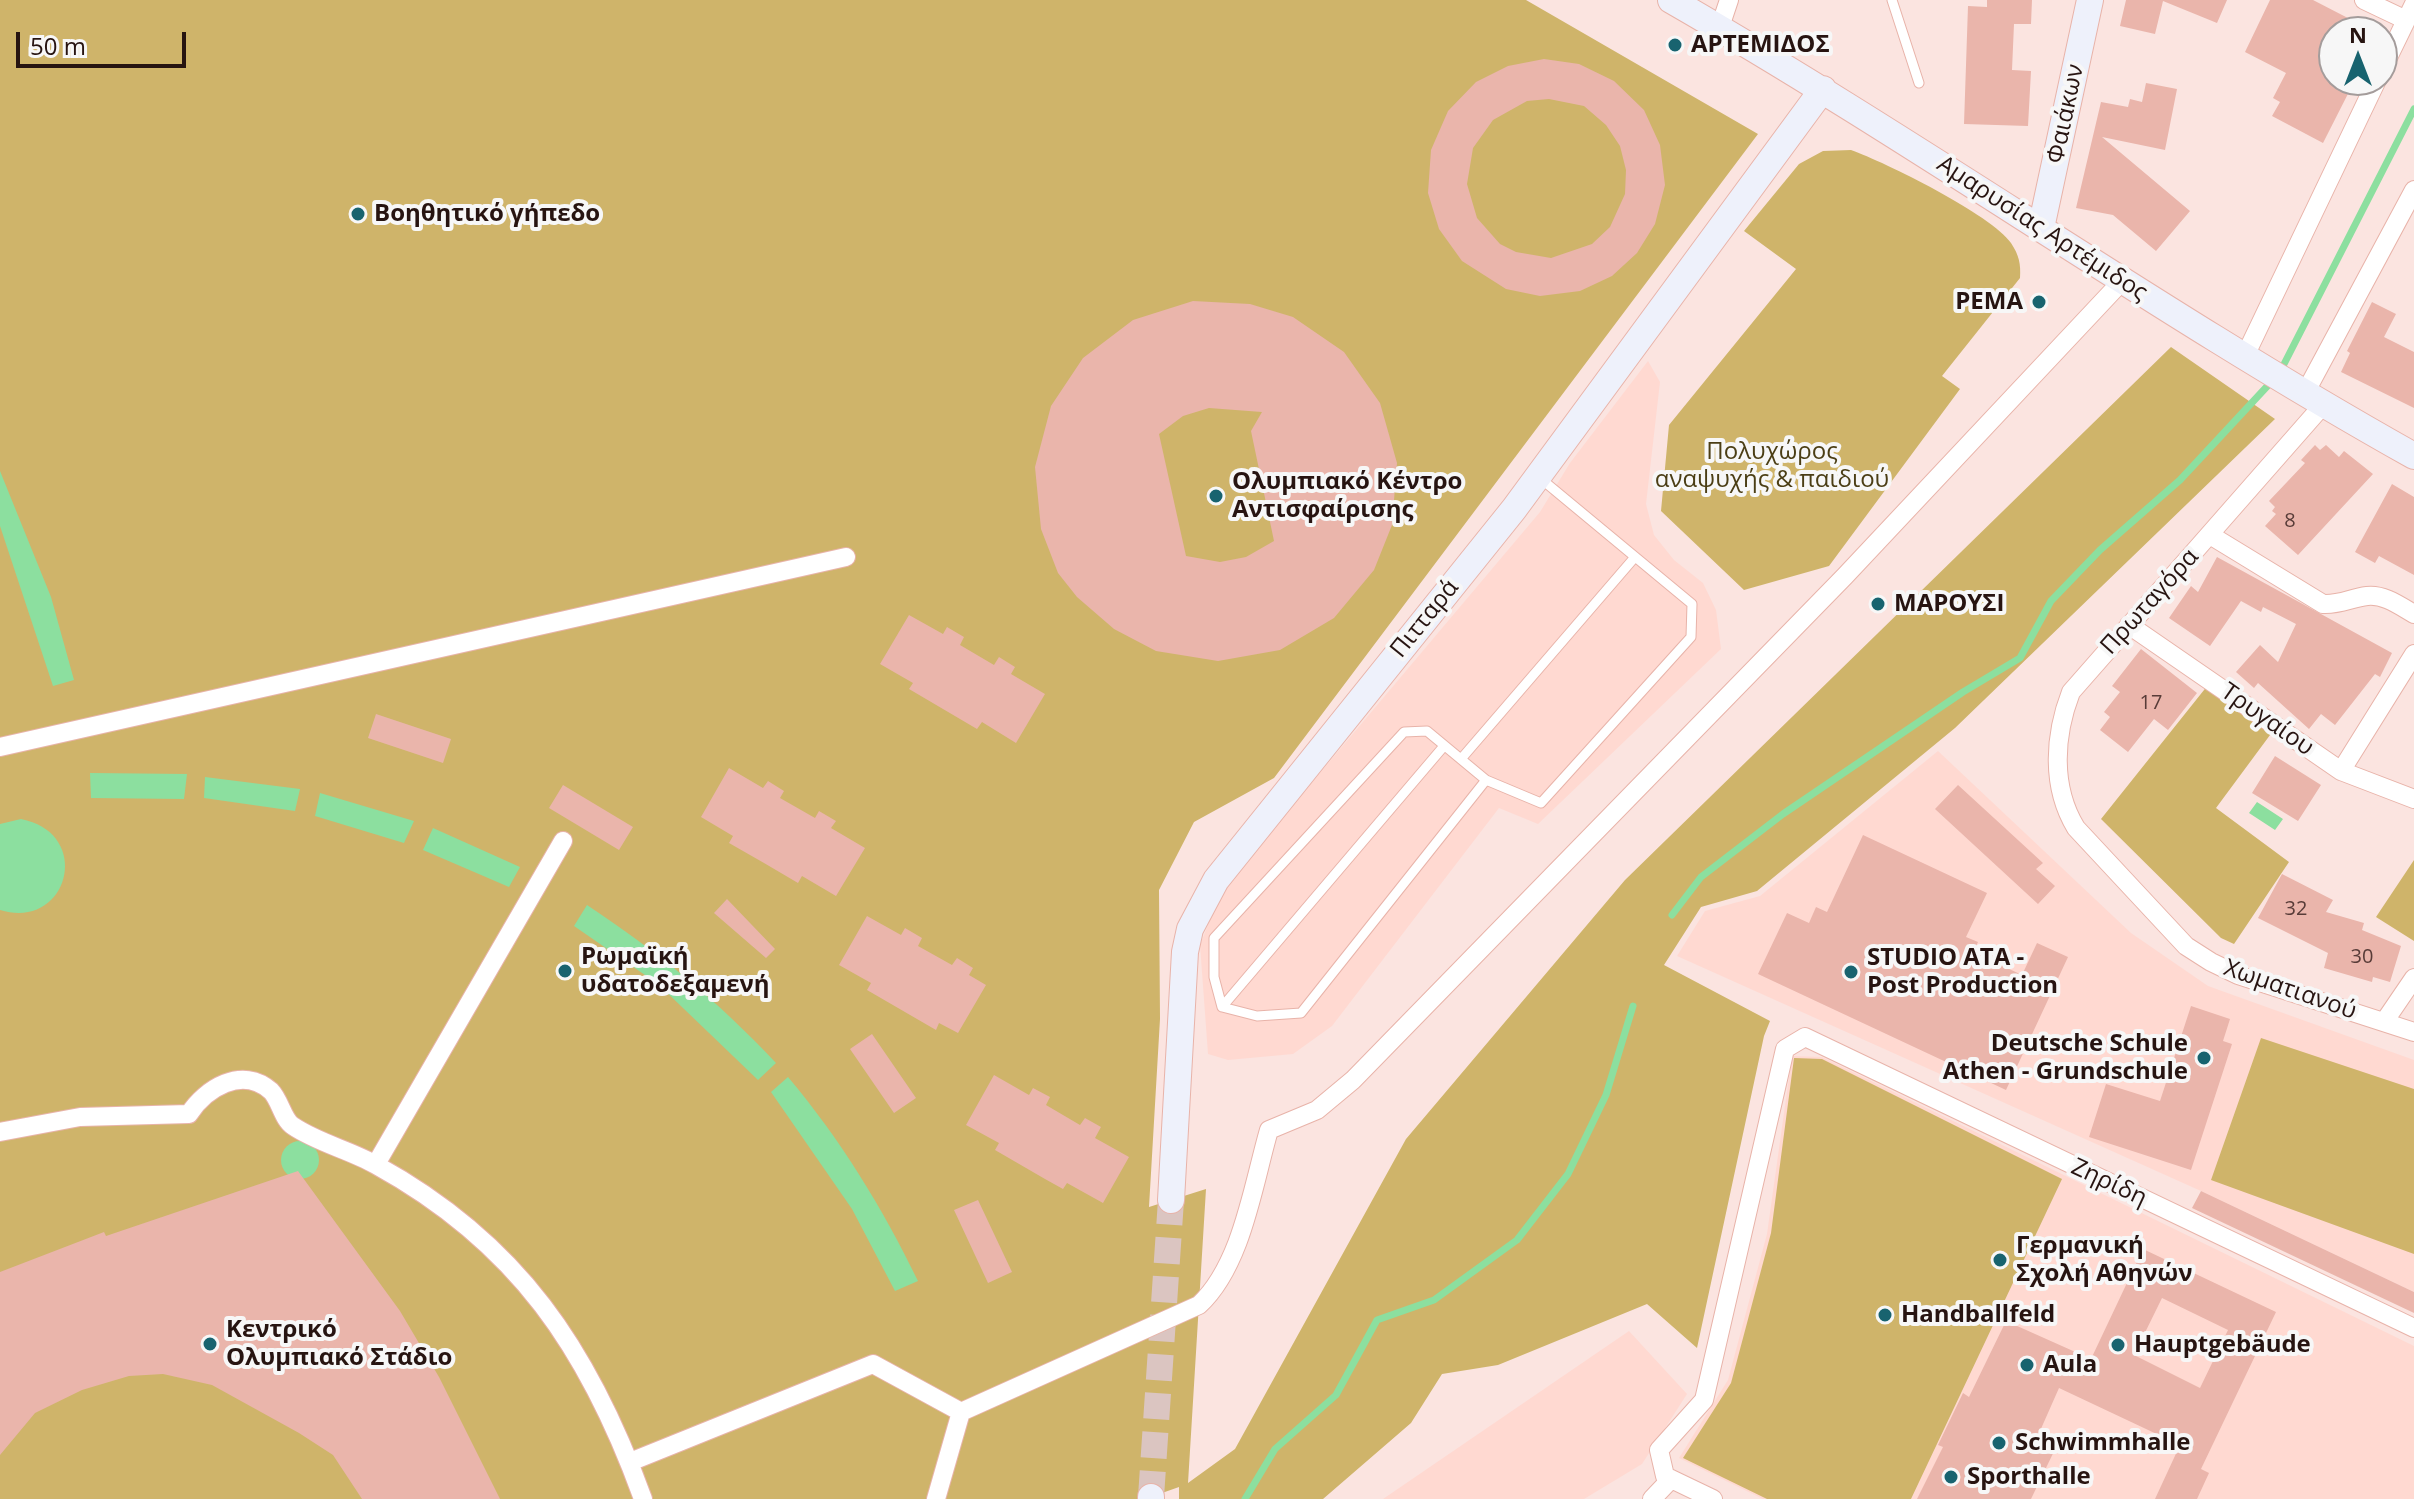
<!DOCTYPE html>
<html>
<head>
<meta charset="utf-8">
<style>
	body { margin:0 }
	#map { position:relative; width:2414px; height:1499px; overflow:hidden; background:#fbe4e0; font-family:"Open Sans",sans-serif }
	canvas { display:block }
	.north { position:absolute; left:2318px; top:16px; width:80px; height:80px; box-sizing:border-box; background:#f7f7f7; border:2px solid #a49c9b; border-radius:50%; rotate:0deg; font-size:22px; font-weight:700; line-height:32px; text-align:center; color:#271411 }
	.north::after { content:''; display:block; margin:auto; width:28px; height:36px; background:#18636f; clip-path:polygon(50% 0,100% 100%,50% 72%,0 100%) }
	.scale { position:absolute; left:16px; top:32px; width:170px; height:36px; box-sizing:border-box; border:4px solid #271411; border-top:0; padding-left:10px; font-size:24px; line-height:28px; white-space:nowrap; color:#271411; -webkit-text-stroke:6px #f7f7f7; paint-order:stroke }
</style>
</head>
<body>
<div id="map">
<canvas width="2414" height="1499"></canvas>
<div class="north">N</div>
<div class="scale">50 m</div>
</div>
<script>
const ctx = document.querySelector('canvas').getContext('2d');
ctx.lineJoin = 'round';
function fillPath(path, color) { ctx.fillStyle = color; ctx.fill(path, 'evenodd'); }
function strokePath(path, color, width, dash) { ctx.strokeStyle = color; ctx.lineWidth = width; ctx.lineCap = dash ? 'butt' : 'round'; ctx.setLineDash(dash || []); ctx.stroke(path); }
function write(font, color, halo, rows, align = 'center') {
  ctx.font = font + ' "Open Sans",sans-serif'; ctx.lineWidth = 8; ctx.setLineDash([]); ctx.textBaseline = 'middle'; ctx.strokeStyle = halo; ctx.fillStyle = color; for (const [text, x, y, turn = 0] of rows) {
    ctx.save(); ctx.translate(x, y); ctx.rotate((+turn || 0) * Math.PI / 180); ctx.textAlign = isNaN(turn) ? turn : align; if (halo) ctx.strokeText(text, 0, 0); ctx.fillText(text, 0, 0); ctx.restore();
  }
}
fillPath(new Path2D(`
	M1648 361 1660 382 1646 504 1654 535 1674 560 1703 583 1716 610 1721 649 1538 824 1499 808 1332 1026 1293 1054 1228 1060 1208 1054 1200 945 1222 889 1540 512 1570 463Z
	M1938 751 2131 933 2208 986 2414 1060V1292L2201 1191 1677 956 1705 911 1760 896Z
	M1792 1056 1822 1057 2414 1346V1499H1763L1679 1458 1728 1380 1767 1234Z
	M1629 1331 1687 1394 1642 1464 1584 1499H1383Z`), '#ffd9d1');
fillPath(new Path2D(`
	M0 0H1526L1758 134 1274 778 1194 822 1159 890 1160 1019 1149 1207 1206 1189 1188 1483 1235 1449 1406 1139 1625 880 2171 347 2275 419 1955 728 1757 891 1701 907 1664 965 1770 1021 1764 1036 1697 1348 1647 1304 1498 1365 1442 1374 1411 1423 1323 1499H1179V1487L1145 1499H0Z
	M1851 150C1885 162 1992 215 2011 243 2019 255 2021 264 2020 278L1942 376 1960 389 1829 566 1744 590 1661 511 1669 425 1796 269 1744 231 1799 164 1823 151Z
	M2208 685 2273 731 2216 808 2289 862 2234 944 2221 938 2101 819Z
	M2414 860V941L2376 917Z
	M2261 1038 2414 1089V1254L2211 1180Z
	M1794 1058 1822 1059 2062 1179 1911 1499H1767L1683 1458 1731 1383 1771 1233Z`), '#cfb46a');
fillPath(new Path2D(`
	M0 471 51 597 74 680 53 686 0 526Z
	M90 773 187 774 184 799 91 798Z
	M205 777 300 789 295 811 204 798Z
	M320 793 414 821 404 843 315 816Z
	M2257 802 2283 819 2275 830 2249 813Z
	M21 819C94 833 69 931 0 910V824Z
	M433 828 520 867 509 887 423 850Z
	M587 905C659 953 717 1000 776 1063L758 1080 658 984 574 926Z
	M788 1077C841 1140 882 1207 918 1281L895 1291 852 1209 771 1092Z
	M281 1160a19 19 0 1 1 38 0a19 19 0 1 1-38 0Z`), '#8cdf9f');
strokePath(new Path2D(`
	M2281 370 2414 109
	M1672 915 1701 877 1783 814 1963 692 2020 658 2051 601 2100 550 2180 480 2273 380
	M1245 1499 1275 1449 1336 1395 1377 1320 1434 1300 1517 1240 1568 1174 1606 1095 1633 1006`), '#8cdf9f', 7);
fillPath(new Path2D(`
	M1987 0H2032L2031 24H2014L2012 70 2031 71 2028 126 1964 124 1968 6 1987 7Z
	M2126 0H2227L2217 23 2163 1 2155 34 2120 26Z
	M2270 0H2313L2375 32H2334V80H2355L2323 143 2272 116 2280 102 2273 98 2286 73 2245 52Z
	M1544 59 1579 64 1614 81 1644 110 1660 145 1665 185 1655 224 1637 253 1612 276 1580 291 1540 296 1506 289 1462 261 1439 229 1428 193 1431 150 1448 111 1476 82 1508 66ZM1549 99 1584 106 1606 125 1620 146 1626 170 1625 194 1610 227 1592 244 1551 258 1516 252 1500 244 1477 218 1467 184 1473 148 1493 120 1527 101Z
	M2146 83 2177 89 2165 150 2102 137 2190 211 2156 251 2113 215 2076 208 2101 102 2128 107 2130 99 2142 102Z
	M1193 301 1250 304 1293 317 1344 352 1380 403 1397 463 1392 525 1374 570 1334 618 1280 650 1218 661 1156 651 1114 629 1077 597 1058 573 1041 529 1035 467 1051 406 1083 358 1133 320ZM1209 408 1262 412 1251 431 1274 541 1246 557 1220 562 1186 556 1159 434 1183 416Z
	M2372 302 2396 314 2384 337 2414 352V408L2341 372 2350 353 2347 351Z
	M2315 445 2320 450 2326 445 2339 457 2344 451 2373 474 2298 555 2265 526 2276 514 2272 511 2275 507 2269 501 2305 463 2301 460Z
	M2392 484 2414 497V575L2379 556 2375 563 2355 552Z
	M2217 557 2392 653 2380 677 2375 674 2335 725 2321 714 2309 729 2258 683 2254 688 2236 672 2260 645 2278 662 2296 624 2263 607 2261 612 2241 601 2210 646 2169 618 2191 586 2198 592Z
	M909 615 943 634 947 627 964 637 960 645 994 665 999 657 1015 667 1011 674 1045 694 1016 743 982 722 977 729 909 689 913 683 880 664Z
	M2141 649 2197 693 2168 730 2154 719 2128 752 2100 730 2110 717 2104 712 2120 692 2112 686Z
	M376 714 451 739 443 763 368 738Z
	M2275 756 2321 785 2298 821 2252 793Z
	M729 768 763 788 768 781 784 791 780 798 815 818 819 811 836 821 831 828 865 848 836 896 802 876 798 883 764 863 729 843 733 836 701 817Z
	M563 785 633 827 619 850 549 808Z
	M1958 785 2043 863 2036 869 2055 886 2038 904 1935 809Z
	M1863 835 1987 893 1966 937 1978 942 1973 952 2022 975 2037 943 2068 957 2006 1090 1758 974 1787 913 1809 923 1816 907 1827 912Z
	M2282 874 2333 900 2326 912 2364 923 2362 930 2401 946 2390 982 2373 977 2372 982 2324 968 2328 953 2258 918Z
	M727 899 775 949 766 958 714 913Z
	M867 916 901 935 905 928 922 938 918 946 952 965 957 958 973 968 969 975 986 985 958 1033 939 1023 936 1030 917 1019 867 990 871 983 839 965Z
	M2191 1006 2230 1019 2223 1041 2232 1044 2191 1170 2089 1137 2106 1084 2160 1101Z
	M872 1034 916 1098 894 1113 850 1049Z
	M994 1075 1029 1095 1033 1088 1050 1097 1046 1105 1080 1125 1085 1118 1101 1127 1095 1138 1129 1157 1103 1203 1067 1183 1063 1189 1045 1179 995 1150 999 1143 966 1125Z
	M298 1171 400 1311 439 1377 500 1499H362L333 1455 299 1433 212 1385 163 1374 129 1376 82 1390 35 1413 0 1455V1272L104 1232 106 1236Z
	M2201 1191 2414 1292V1313L2192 1208Z
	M978 1200 1012 1272 988 1283 954 1210Z
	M2143 1249 2276 1312 2201 1469 2209 1473 2197 1499H2155L2180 1445 2059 1388 2040 1431 2059 1441 2031 1499H1917L1943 1447 1938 1445 1963 1393 1969 1397 2006 1321 2091 1359ZM2162 1298 2228 1330 2200 1388 2134 1355Z`), '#eab5ab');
strokePath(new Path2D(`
	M1151 1497 1171 1200`), '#dbc5c1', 26, [26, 13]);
const lane = new Path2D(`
	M1892 0 1919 83
	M1461 759 1635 557
	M1486 780 1301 1013 1257 1016 1222 1007 1214 977V938L1404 732 1427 731 1486 780 1541 803 1691 637 1692 604 1540 478
	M1222 1007 1444 746`);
const street = new Path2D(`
	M2364 0 2406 20
	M1720 27 1729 0
	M2382 70 2414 4
	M2244 358 2377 80
	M2304 395 2414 190
	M2323 405 2071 692C2054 736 2051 787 2076 828L2186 946 2211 962 2238 975 2414 1032
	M2210 535 2323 604C2340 605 2351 598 2367 596 2384 594 2400 606 2414 614
	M2129 625 2341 771 2414 799
	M0 747 846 557
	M2341 771 2414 654
	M2384 1022 2414 978
	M0 1132 80 1117 189 1114C205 1089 242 1065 271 1091 280 1100 283 1120 293 1126 318 1143 350 1150 376 1165 518 1243 589 1350 643 1499
	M376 1164 563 841
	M630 1462 873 1364 961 1412
	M936 1499 961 1412 1199 1305C1242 1265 1253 1185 1269 1130L1317 1110 1353 1080 1845 576 2123 280
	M1652 1499 1671 1479
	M1713 1499 1665 1476 1659 1450 1704 1400 1785 1049 1805 1037 2414 1328`);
const secondary = new Path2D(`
	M1671 0C1923 145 2160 314 2414 456
	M2041 228 2090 0
	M1171 1200 1185 952 1190 929 1216 880 1514 509 1823 89
	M1151 1499V1497`);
strokePath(lane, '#e8b3a9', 11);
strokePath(street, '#e8b3a9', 20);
strokePath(secondary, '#e8b3a9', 28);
strokePath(lane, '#fff', 9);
strokePath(street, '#fff', 18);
strokePath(secondary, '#eef1fb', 26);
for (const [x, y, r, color] of [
	[1675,45,8,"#18636f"],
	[358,214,8,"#18636f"],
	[2039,302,8,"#18636f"],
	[1216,496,8,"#18636f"],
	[1878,604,8,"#18636f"],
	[565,971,8,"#18636f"],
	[1851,972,8,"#18636f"],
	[2204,1058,8,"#18636f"],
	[2000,1260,8,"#18636f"],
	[1885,1315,8,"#18636f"],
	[210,1344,8,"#18636f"],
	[2118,1345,8,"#18636f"],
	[2027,1365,8,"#18636f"],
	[1999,1443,8,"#18636f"],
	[1951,1477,8,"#18636f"]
]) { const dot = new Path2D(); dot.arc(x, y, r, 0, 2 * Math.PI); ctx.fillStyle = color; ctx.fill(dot); strokePath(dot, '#f7f7f7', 3); }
write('20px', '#583c38', null, [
	["8",2290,521],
	["17",2151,703],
	["32",2296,909],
	["30",2362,957]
]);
write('bold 24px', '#271411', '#f7f7f7', [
	["ΑΡΤΕΜΙΔΟΣ",1691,45],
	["Βοηθητικό γήπεδο",374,214],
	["ΡΕΜΑ",2023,302,"right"],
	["Ολυμπιακό Κέντρο",1232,482],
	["Αντισφαίρισης",1232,510],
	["ΜΑΡΟΥΣΙ",1894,604],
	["Ρωμαϊκή",581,957],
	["υδατοδεξαμενή",581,985],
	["STUDIO ATA -",1867,958],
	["Post Production",1867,986],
	["Deutsche Schule",2188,1044,"right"],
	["Athen - Grundschule",2188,1072,"right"],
	["Γερμανική",2016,1246],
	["Σχολή Αθηνών",2016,1274],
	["Handballfeld",1901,1315],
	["Κεντρικό",226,1330],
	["Ολυμπιακό Στάδιο",226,1358],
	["Hauptgebäude",2134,1345],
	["Aula",2043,1365],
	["Schwimmhalle",2015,1443],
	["Sporthalle",1967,1477]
], 'left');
write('24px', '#271411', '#f7f7f7', [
	["Φαιάκων",2066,114,-78],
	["Αμαρυσίας Αρτέμιδος",2042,229,33],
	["Πρωταγόρα",2150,602,-48],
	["Πιτταρά",1425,619,-51],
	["Τρυγαίου",2267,720,35],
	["Χωματιανού",2290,990,19],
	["Ζηρίδη",2109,1183,25]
]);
write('24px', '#4b3e15', '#f7f7f7', [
	["Πολυχώρος",1772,452],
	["αναψυχής & παιδιού",1772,480]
]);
</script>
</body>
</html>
